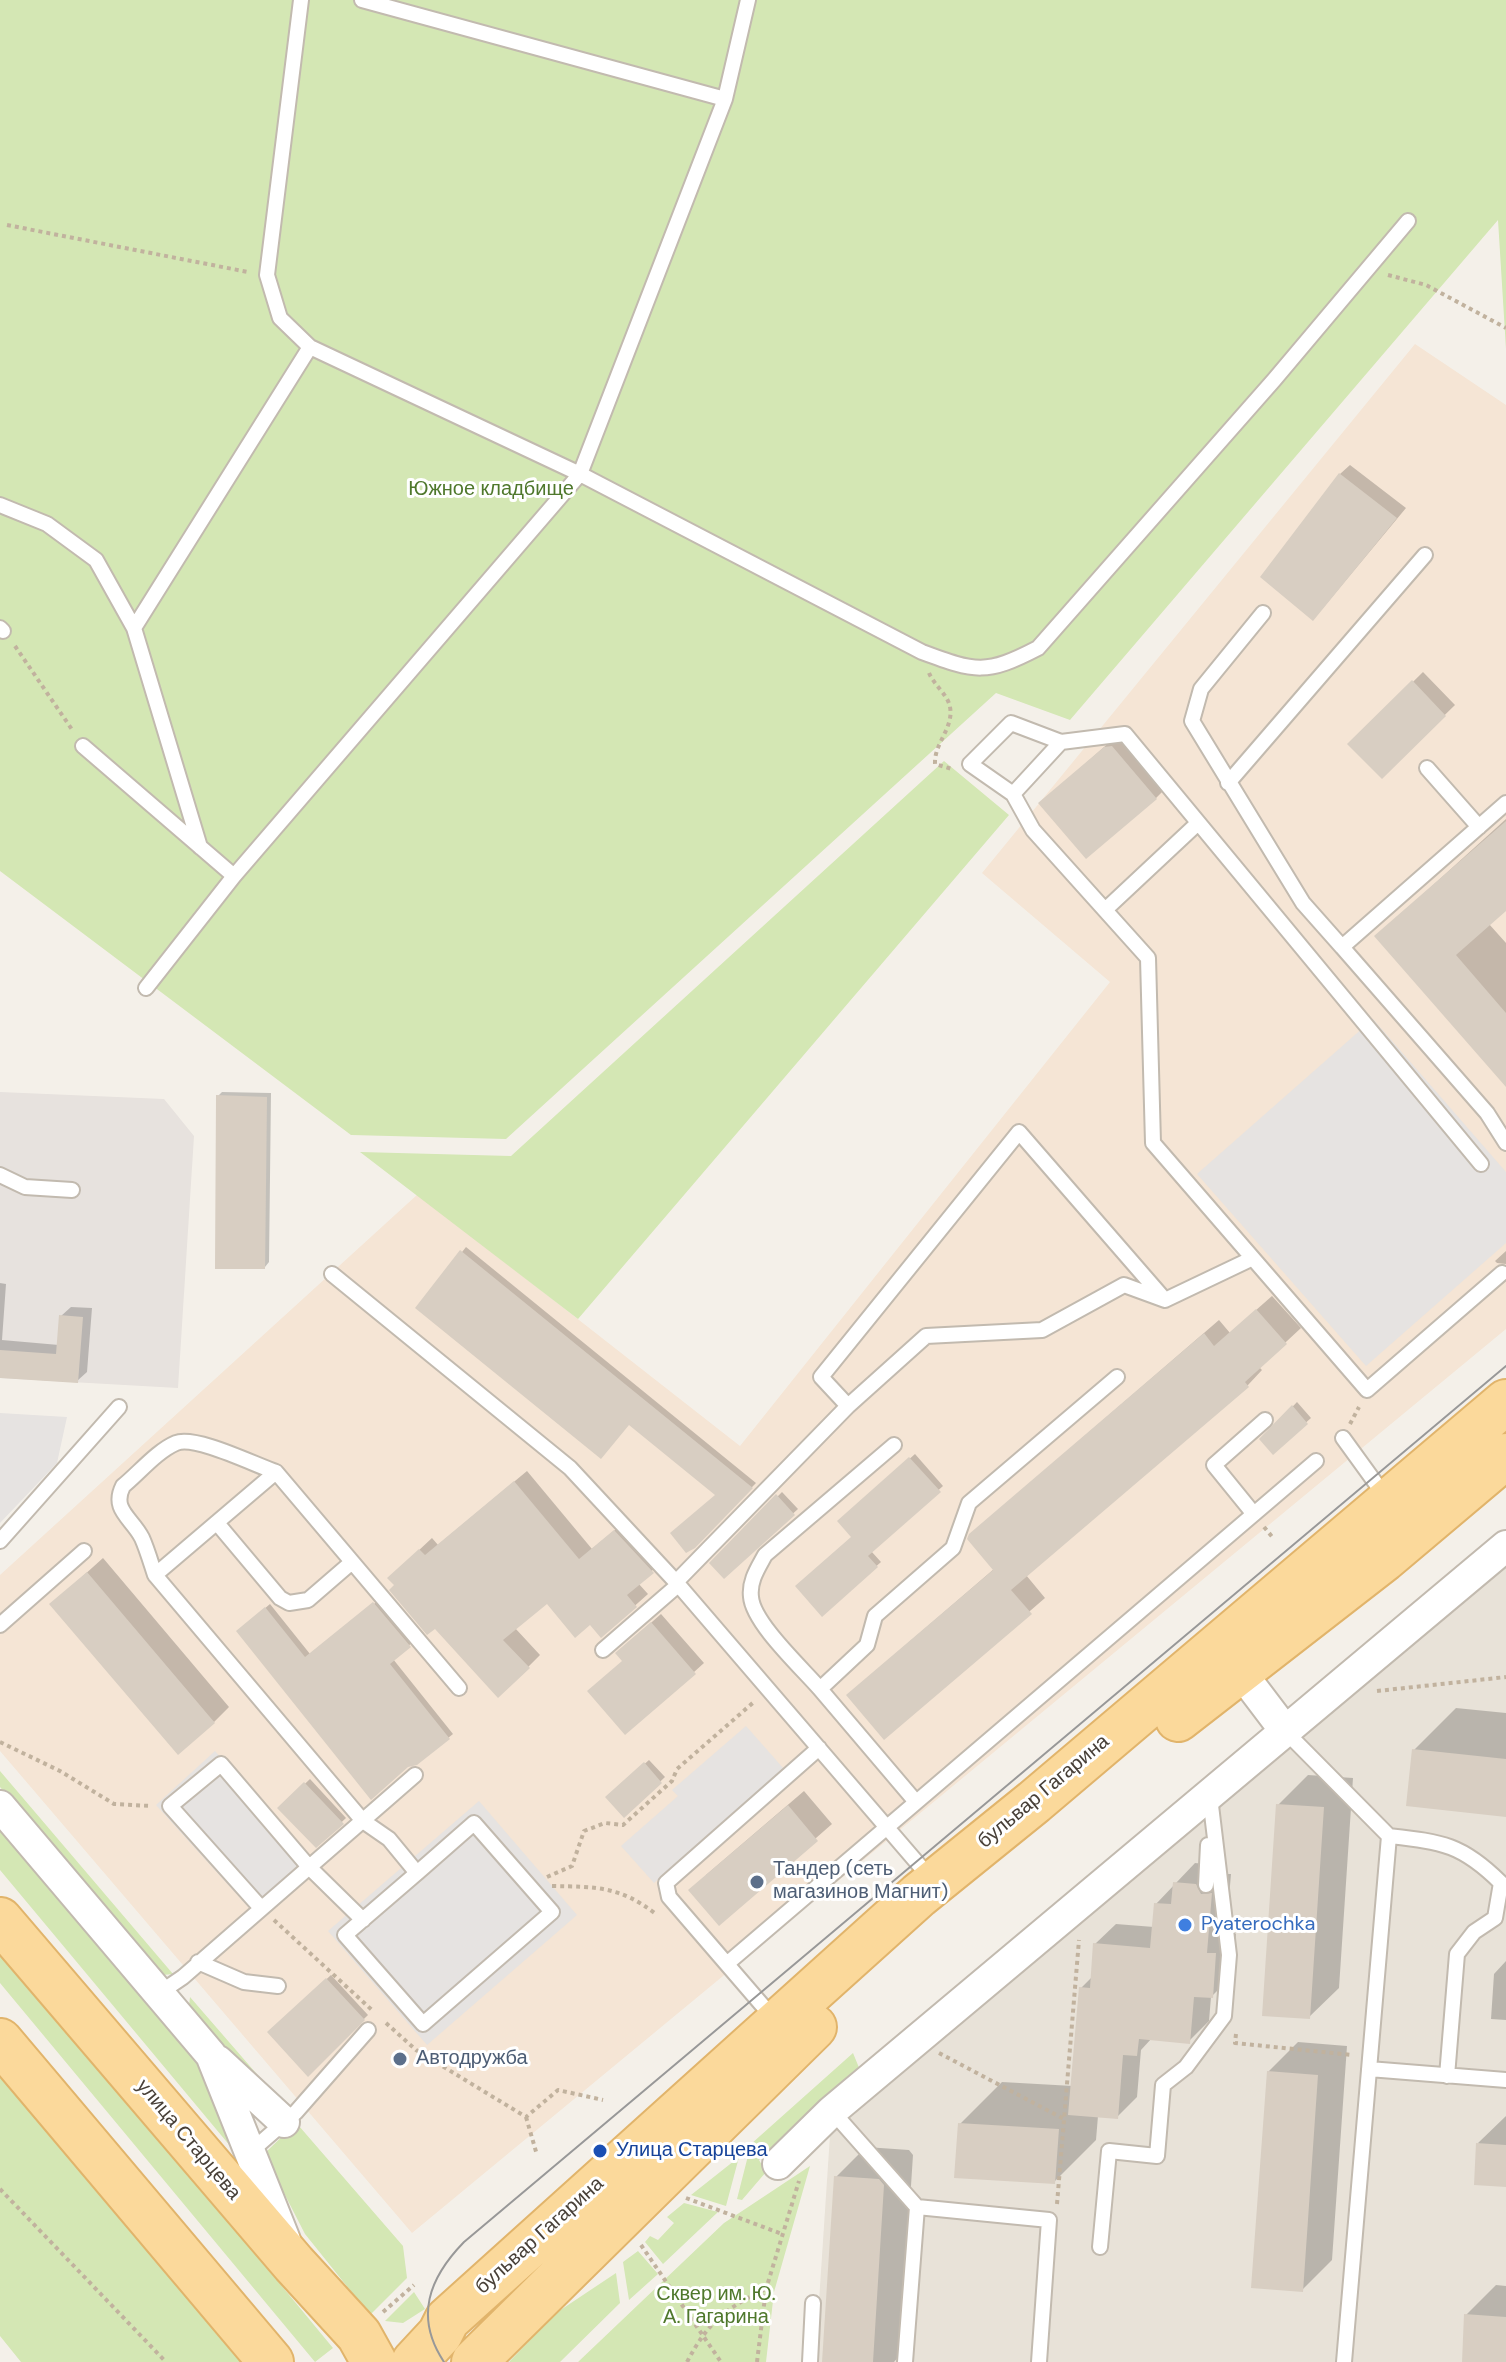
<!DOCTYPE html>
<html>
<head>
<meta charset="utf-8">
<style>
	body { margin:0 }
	canvas { display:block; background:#f4f0e9 }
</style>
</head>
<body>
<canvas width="1506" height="2362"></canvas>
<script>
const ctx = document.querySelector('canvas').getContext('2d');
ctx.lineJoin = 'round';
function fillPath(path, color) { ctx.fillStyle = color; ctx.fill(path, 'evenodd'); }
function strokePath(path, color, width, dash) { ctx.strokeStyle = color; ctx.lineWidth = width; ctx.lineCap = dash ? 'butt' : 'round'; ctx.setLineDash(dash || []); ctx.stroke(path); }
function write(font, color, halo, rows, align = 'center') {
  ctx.font = font + ' "DM Sans",sans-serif'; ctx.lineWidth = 6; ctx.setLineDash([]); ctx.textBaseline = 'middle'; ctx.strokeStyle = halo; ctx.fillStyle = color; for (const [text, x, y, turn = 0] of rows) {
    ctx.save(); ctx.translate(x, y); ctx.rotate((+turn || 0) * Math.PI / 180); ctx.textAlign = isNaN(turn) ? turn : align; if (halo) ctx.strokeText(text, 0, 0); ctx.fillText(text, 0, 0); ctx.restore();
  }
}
fillPath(new Path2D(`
	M1506 1561V2362H815L830 2135Z`), '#e8e2d8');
fillPath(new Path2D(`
	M1415 344 1506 405V1329L412 2233 0 1751V1575L418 1194 740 1446 1110 982 982 873Z`), '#f5e5d5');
fillPath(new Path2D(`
	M0 1092 164 1099 194 1136 178 1388 0 1378Z`), '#e7e2de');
fillPath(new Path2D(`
	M0 0H1506V349L1498 220 1070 720 996 693 506 1139 351 1135 0 871Z
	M944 761 1009 815 578 1319 360 1152 511 1156Z
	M0 1771 173 1974 163 1975 0 1787Z
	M0 1827 198 2062 236 2153 0 1870Z
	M0 1945 333 2348 315 2362 0 1983Z
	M190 1997 281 2102 244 2072 189 2006Z
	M853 2053 862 2075 759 2160 766 2172 742 2200 737 2199 751 2144Z
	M0 2059 250 2362H21L0 2336Z
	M294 2125 299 2126 403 2246 407 2278 370 2315 305 2234 264 2154Z
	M739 2157 726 2206 691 2195Z
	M810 2166 774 2292 766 2362H578L724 2223Z
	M684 2203 718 2212 663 2264 645 2242 650 2236 658 2240 674 2223 667 2217Z
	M638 2251 658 2274 629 2300 623 2262Z
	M616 2273 620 2303 560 2362H509L556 2313Z
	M414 2292 425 2309 403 2323 385 2321Z`), '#d4e7b4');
fillPath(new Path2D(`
	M1373 1019 1506 1172V1243L1366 1366 1197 1174Z
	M0 1413 67 1417 57 1463 0 1523Z
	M746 1726 784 1769 654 1883 621 1846 678 1796 672 1790Z
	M215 1751 309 1855 250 1909 156 1805Z
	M479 1801 577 1915 427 2045 328 1931Z`), '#e6e3e1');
fillPath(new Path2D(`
	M1350 465 1406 508 1322 609 1340 474Z
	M1423 672 1455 705 1382 776 1350 744Z
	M1121 732 1171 783 1156 798 1041 803Z
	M1506 819V909L1489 924 1506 943V1084L1377 936Z
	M222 1092 271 1093 269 1262 265 1267 218 1096Z
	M466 1247 756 1483 694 1546 717 1495 630 1423 418 1308Z
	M1506 1251V1264L1497 1263 1495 1261Z
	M0 1283 6 1284 2 1340 59 1345 61 1316 71 1307 92 1308 87 1372 77 1381 0 1376Z
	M1272 1296 1301 1328 1259 1367 1262 1370 1248 1385 1026 1575 1045 1598 884 1737 864 1681 994 1569 970 1535 1219 1320 1230 1333Z
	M1297 1402 1311 1418 1273 1452 1262 1439Z
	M915 1454 943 1486 871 1551 881 1562 822 1614 854 1536 840 1521Z
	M527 1471 592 1549 627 1520 664 1560 638 1583 648 1594 602 1635 591 1623 547 1601 515 1628 540 1655 528 1667 397 1585 402 1566 432 1538 438 1545Z
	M782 1492 798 1509 724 1576 712 1563Z
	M103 1558 229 1707 214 1722 52 1604Z
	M379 1600 414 1641 393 1659 453 1734 448 1738 243 1627 270 1604 310 1654Z
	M661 1614 704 1663 694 1672 624 1661 627 1644Z
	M1456 1708 1506 1713V1815L1414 1750Z
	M649 1760 665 1777 625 1815 608 1797Z
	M1308 1775 1353 1778 1339 1988 1309 2017 1278 1805Z
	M310 1779 346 1818 316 1846 280 1808Z
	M804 1791 832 1824 719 1923 706 1875Z
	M1195 1863 1216 1865 1222 1874H1231L1226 1933 1236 1934 1232 1976 1211 1997 1209 2021 1189 2041 1152 2038 1141 2050 1137 2097 1117 2117 1098 2116 1096 2140 1054 2182 960 2124 1002 2082 1073 2086 1081 1988 1093 1976 1095 1944 1116 1924 1154 1927 1156 1904Z
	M1506 1961V2020L1491 2019 1494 1974Z
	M331 1975 368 2015 308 2074 270 2032Z
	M1298 2042 1347 2046 1332 2260 1302 2290 1268 2072Z
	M1506 2116V2185L1478 2143Z
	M866 2147 909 2150 913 2155 900 2355 894 2362H824L836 2177Z
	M1496 2285 1506 2286V2362H1487L1466 2315Z`), '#0003');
fillPath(new Path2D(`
	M1339 473 1397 518 1313 621 1260 577Z
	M1412 680 1446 716 1382 779 1347 744Z
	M1112 746 1157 799 1086 859 1038 803 1104 747Z
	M1506 821V911L1456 955 1506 1013V1087L1374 936Z
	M216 1095 267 1097 265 1269H215Z
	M460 1250 753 1488 695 1548 686 1553 670 1533 715 1495 629 1425 601 1459 415 1308Z
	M1256 1309 1287 1344 1245 1382 1249 1387 1011 1590 1032 1614 884 1740 846 1695 993 1570 967 1539 969 1534 1204 1333 1214 1346Z
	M59 1315 83 1317 78 1383 0 1378V1350L56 1354Z
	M1292 1405 1308 1424 1273 1455 1259 1439Z
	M909 1457 941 1492 868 1556 878 1567 822 1617 795 1586 851 1537 837 1521Z
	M514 1481 579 1559 614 1530 654 1573 627 1595 637 1607 601 1638 590 1625 575 1638 547 1604 503 1640 530 1668 498 1698 435 1629 427 1635 389 1590 394 1585 387 1578 419 1549 425 1555Z
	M776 1494 795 1515 724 1579 709 1563Z
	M87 1572 215 1723 178 1755 49 1604Z
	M373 1602 411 1647 390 1664 450 1739 417 1765 408 1767 371 1800 236 1631 265 1607 305 1657Z
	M651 1622 696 1674 625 1735 587 1691 622 1661 615 1653Z
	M1412 1749 1506 1759V1817L1406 1806Z
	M644 1762 662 1783 624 1818 605 1797Z
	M304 1782 344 1824 316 1848 277 1808Z
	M1276 1804 1324 1807 1310 2019 1262 2016Z
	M788 1805 818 1841 719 1926 688 1890Z
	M1173 1882 1196 1884 1201 1894 1212 1893 1207 1953H1216L1213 1998 1194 1997 1190 2044 1139 2039 1137 2056 1123 2055 1118 2119 1068 2115 1079 1987 1090 1988 1093 1943 1150 1948 1154 1903 1171 1904Z
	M326 1978 365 2020 308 2077 267 2032Z
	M1267 2071 1318 2075 1303 2292 1251 2288Z
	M958 2123 1059 2129 1055 2184 954 2178Z
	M1476 2143 1506 2145V2187L1474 2185Z
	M834 2176 879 2179 884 2185 873 2362H822Z
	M1464 2314 1506 2317V2362H1462Z`), '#d8cec2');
const service = new Path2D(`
	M301 0 267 275 280 318 310 347 580 474 922 652C976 672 986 675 1038 648L1274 380 1408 221
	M362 0 725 99
	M0 505 47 524 96 560 134 628 200 847
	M1263 613 1201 689 1192 721 1303 903 1342 947
	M0 628 3 631
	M134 628 310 347
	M83 746 234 876
	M1427 768 1479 827
	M1228 783 1425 555
	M1013 794 970 764 1011 723 1061 742
	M1506 803 1342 947 1487 1113 1506 1143
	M1105 910 1198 823
	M146 988 234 876 580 474 725 99 748 0
	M1481 1164 1125 734 1061 742 1013 794 1033 830 1148 958 1153 1143 1367 1390 1502 1273
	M0 1175 25 1187 72 1190
	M332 1274 570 1468 676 1582 932 1880
	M1165 1300 1019 1132 821 1377 848 1406 926 1336 1042 1330 1124 1285 1165 1300 1251 1259
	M1343 1438 1385 1496
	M1253 1513 1214 1465 1265 1420
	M217 1523 280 1598 289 1603 308 1600 352 1562
	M0 1541 119 1407
	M155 1575C151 1563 147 1549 142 1538 132 1518 111 1510 123 1486 139 1473 157 1451 176 1443 195 1435 255 1465 276 1472
	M676 1582 848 1406
	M0 1625 84 1551
	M603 1650 678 1585
	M820 1689C802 1668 753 1623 751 1597 749 1581 758 1568 765 1555L894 1445
	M1286 1732 1389 1836 1344 2362
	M916 1802 820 1689 867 1645 875 1616 953 1548 969 1503 1117 1377
	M1389 1836C1442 1842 1462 1844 1501 1883L1495 1918 1474 1932 1457 1954 1447 2076
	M417 1873 474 1823 552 1912 423 2024 345 1935 417 1873 389 1839 363 1821 155 1575 276 1472 459 1688
	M1206 1885 1208 1845
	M261 1908 170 1806 221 1764 309 1867 363 1920
	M198 1962 244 1982 278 1986
	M729 1962 1316 1461
	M158 1994 183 1977 415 1775
	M775 2020 669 1897 666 1883 819 1748
	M1369 2069 1506 2080
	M832 2111 917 2207 905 2362
	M250 2152 296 2112 368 2030
	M917 2207 1049 2220 1039 2362
	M1100 2247 1109 2151 1157 2156 1163 2085 1186 2067 1224 2016 1229 1955 1210 1797
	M810 2362 813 2303`);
const minor = new Path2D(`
	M1239 1670 1286 1732
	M0 1806 211 2055 285 2240
	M218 2061 284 2122
	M778 2164 832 2111 1506 1546`);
const primary = new Path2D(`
	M1178 1719 1384 1559 1506 1456
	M0 1920 294 2264 359 2335 374 2362
	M0 2041 271 2362
	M414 2362 440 2334 447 2320 919 1895 1034 1802 1506 1402
	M474 2362 814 2027`);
strokePath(service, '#c2baaf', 18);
strokePath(minor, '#c2baaf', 34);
strokePath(primary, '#e1b46b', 48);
strokePath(new Path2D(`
	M7 225 248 272
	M1388 275 1426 285 1506 328
	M15 646 73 731
	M929 673C934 685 948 695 950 707 954 728 934 743 935 764L952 769
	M1350 1424 1359 1407
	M1264 1527 1274 1539
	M1377 1691 1506 1677
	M0 1742 60 1771 114 1804 151 1806
	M547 1877 572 1866 584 1831 605 1823 623 1825 672 1781 677 1769 755 1701
	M552 1886C597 1887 619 1886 656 1914
	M274 1920 373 2011
	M386 2023 416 2050 526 2117 558 2090 603 2100
	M1236 2034 1235 2043 1352 2055
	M939 2053 1064 2119
	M526 2117 537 2155
	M0 2189 166 2362
	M686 2198 782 2234
	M1057 2204 1079 1940
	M641 2245 721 2362
	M383 2312 414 2285
	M687 2362C707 2324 725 2308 764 2290
	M757 2362 766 2289 799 2181`), '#c1b29e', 4, [4, 4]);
strokePath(service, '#fff', 14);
strokePath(minor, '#fff', 30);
strokePath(primary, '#fbd99b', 44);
strokePath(new Path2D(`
	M444 2362C414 2317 429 2278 464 2242L1506 1366`), '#989898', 2);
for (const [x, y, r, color] of [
	[757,1882,8,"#5c6f8a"],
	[1185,1925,8,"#3f7fe0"],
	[400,2059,8,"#5c6f8a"],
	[600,2151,8,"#1a4fb4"]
]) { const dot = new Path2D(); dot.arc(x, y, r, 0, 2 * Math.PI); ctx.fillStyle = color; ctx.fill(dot); strokePath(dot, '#fff', 3); }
write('20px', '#4f782c', '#fff', [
	["Южное кладбище",491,490],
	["Сквер им. Ю.",716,2295],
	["А. Гагарина",716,2318]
]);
write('20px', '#484038', '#fff', [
	["бульвар Гагарина",1044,1792,-40],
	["улица Старцева",188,2140,50],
	["бульвар Гагарина",540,2236,-42]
]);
write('20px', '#4e5e75', '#fff', [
	["Тандер (сеть",773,1870],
	["магазинов Магнит)",773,1893],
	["Автодружба",416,2059]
], 'left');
write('20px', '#366cbe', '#fff', [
	["Pyaterochka",1201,1925]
], 'left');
write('20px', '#164399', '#fff', [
	["Улица Старцева",616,2151]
], 'left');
</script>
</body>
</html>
